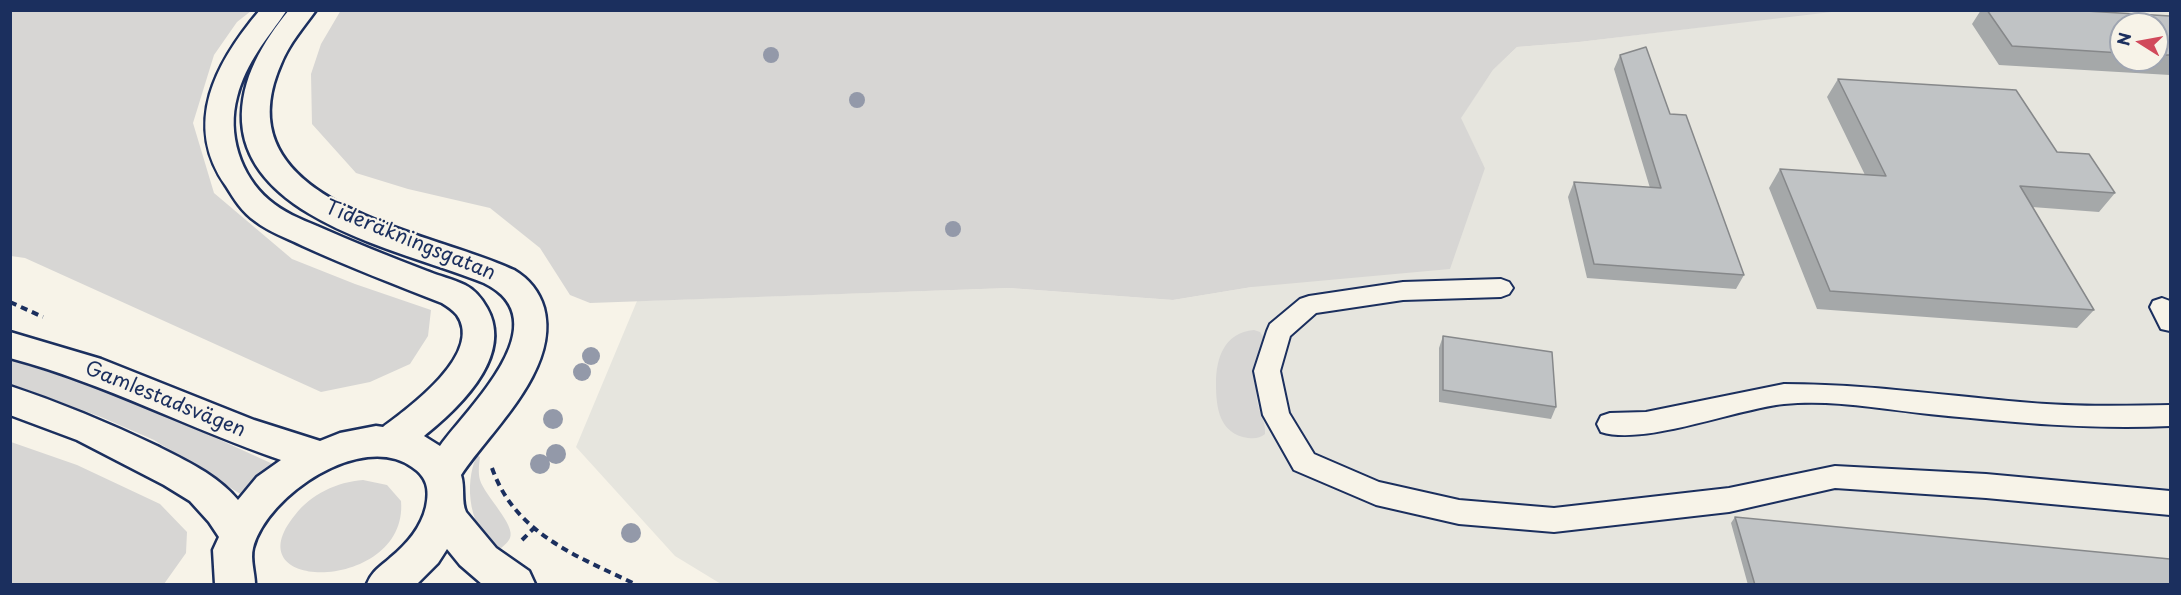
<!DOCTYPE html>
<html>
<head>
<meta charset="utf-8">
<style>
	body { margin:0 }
	#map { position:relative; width:2181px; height:595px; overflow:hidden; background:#f7f3e8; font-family:"Playpen Sans",sans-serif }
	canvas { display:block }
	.frame { position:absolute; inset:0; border:12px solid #1b2f5e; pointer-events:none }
	.north { position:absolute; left:2109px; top:12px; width:60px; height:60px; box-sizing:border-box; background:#f7f3e8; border:2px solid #9fa5b1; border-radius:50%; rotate:281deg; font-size:16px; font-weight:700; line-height:24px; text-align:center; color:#1b2f5e }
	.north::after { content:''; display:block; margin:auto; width:21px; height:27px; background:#d1495b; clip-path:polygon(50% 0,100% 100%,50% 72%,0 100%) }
</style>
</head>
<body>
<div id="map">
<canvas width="2181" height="595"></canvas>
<div class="frame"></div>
<div class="north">N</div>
</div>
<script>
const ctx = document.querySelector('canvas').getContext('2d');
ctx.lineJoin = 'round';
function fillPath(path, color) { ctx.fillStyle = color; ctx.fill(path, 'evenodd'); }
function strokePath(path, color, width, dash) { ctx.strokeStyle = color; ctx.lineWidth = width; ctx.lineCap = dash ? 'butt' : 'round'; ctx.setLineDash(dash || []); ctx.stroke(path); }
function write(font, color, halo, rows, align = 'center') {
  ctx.font = font + ' "Playpen Sans",sans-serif'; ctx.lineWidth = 4.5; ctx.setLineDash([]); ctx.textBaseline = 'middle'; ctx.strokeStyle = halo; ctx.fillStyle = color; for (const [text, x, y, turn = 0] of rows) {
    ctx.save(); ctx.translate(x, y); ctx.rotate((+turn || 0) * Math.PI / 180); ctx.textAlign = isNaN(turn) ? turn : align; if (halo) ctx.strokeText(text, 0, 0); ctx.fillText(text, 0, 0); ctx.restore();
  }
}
fillPath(new Path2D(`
	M1840 10 2170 11V584H721L675 556 576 447 637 301 1009 288 1173 300 1252 287 1485 168 1460 118 1493 70 1517 47 1579 42ZM2121 24H2157V60H2121Z`), '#e6e5de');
fillPath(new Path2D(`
	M341 10H1840V11L1579 42 1517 47 1493 70 1461 118 1485 168 1450 269 1252 287 1173 300 1009 288 590 303 570 295 540 248 490 208 408 189 356 173 312 124 311 74 321 44Z
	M10 11H251L237 22 214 55 193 123 214 193 292 259 355 284 431 310 428 336 410 364 370 382 321 392 25 258 11 256Z
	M1254 330 1260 332 1267 343C1261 362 1254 380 1257 401 1259 412 1266 422 1265 434 1260 438 1255 439 1248 438 1219 434 1216 407 1216 384 1216 358 1224 333 1254 330Z
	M11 360 126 397 275 465 242 495 154 440 101 417 11 384Z
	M11 442 77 465 160 504 187 532 186 553 164 584H11Z
	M477 455 480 457C479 464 478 473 480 480 485 496 516 525 510 538 508 543 501 548 497 551 470 529 463 486 477 455Z
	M363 480 387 485 401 501C409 592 229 595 295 515 311 494 337 482 363 480Z`), '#d7d6d4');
const lane = new Path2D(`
	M1501 279 1509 282 1513 288 1509 294 1501 297 1403 300 1316 313 1290 336 1280 371 1289 413 1314 454 1379 482 1459 500 1554 508 1729 488 1835 466 1986 474 2170 491V515L1986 498 1835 488 1729 512 1554 532 1459 524 1376 505 1294 470 1263 415 1254 371 1267 331 1270 324 1300 299 1309 296 1403 282Z
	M2162 298 2170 301V331L2161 329 2150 307 2153 301Z
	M1784 384C1863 384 1941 395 2020 402 2070 407 2120 406 2170 405V426C2090 430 2010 422 1929 414 1882 409 1832 399 1784 404 1735 409 1645 446 1601 432L1597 424 1601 416 1610 413 1646 412Z`);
const secondary = new Path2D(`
	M260 10H287C267 39 246 62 237 97 227 134 240 175 269 200 283 212 300 219 317 226 353 242 390 257 427 271 439 276 453 279 465 285 475 290 482 299 487 308 514 356 459 408 424 436L440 446C468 407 562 321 484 283 409 252 248 222 242 122 240 79 263 42 289 10H316C303 28 289 44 281 64 219 205 430 230 514 270 529 279 539 291 544 308 560 369 492 429 461 475 465 487 461 502 466 512L496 548 529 571 535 584H482L460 565 447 549 438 563 417 584H367C372 571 380 567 390 558 407 544 421 528 426 507 430 489 427 477 412 467 362 431 267 495 253 548 250 559 255 573 255 584H215L213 550 219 537 209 522 190 501 164 485 77 440 10 415V386C61 403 109 423 157 446 186 461 216 474 238 500L257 477 281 460C190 429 104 383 10 358V332L101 359 254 420 320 441 340 433 376 426 383 427C409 408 484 353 457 315 453 310 447 306 442 303 396 285 349 267 303 246 287 238 269 232 255 221 242 212 234 199 226 186 182 124 216 62 260 10Z`);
strokePath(lane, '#1b2f5e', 4);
strokePath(secondary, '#1b2f5e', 5);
strokePath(new Path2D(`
	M10 302 43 317
	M492 468C515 534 577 556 635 584
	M522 540 534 528`), '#1b2f5e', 4, [7, 5]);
fillPath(lane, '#f7f3e8');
fillPath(secondary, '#f7f3e8');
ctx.fillStyle = '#9399a9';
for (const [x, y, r] of [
	[771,55,8],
	[857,100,8],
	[953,229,8],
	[591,356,9],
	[582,372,9],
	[553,419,10],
	[556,454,10],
	[540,464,10],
	[631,533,10]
]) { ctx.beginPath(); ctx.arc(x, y, r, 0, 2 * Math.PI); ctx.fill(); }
fillPath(new Path2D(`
	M1981 10H2069L2170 16V75L1999 65 1972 24ZM2121 24H2157V60H2121Z
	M1620 55 1670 114 1744 275 1736 289 1587 278 1568 197 1574 182 1650 188 1614 69Z
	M1838 79 2057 152 2115 193 2099 212 2032 207 2094 310 2077 328 1817 309 1769 188 1780 169 1865 175 1827 97Z
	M1443 336 1556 407 1551 419 1439 402V348Z
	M1735 517 2170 585H1748L1731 523Z`), '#a5a8a9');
const building = new Path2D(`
	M1987 10H2069L2170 16V55H2157V24H2121V53L2012 46Z
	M1646 47 1670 114 1686 115 1744 275 1594 264 1574 182 1661 188 1620 55Z
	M1838 79 2016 90 2057 152 2089 154 2115 193 2020 186 2094 310 1830 291 1780 169 1886 176Z
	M1443 336 1552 352 1556 407 1443 390Z
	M1735 517 2170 559V585H1755Z`);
fillPath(building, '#c0c3c5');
strokePath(building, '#86888a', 1.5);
write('20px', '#1b2f5e', '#f7f3e8', [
	["Tideräkningsgatan",410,241,22],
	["Gamlestadsvägen",165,400,22]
]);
</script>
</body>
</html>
